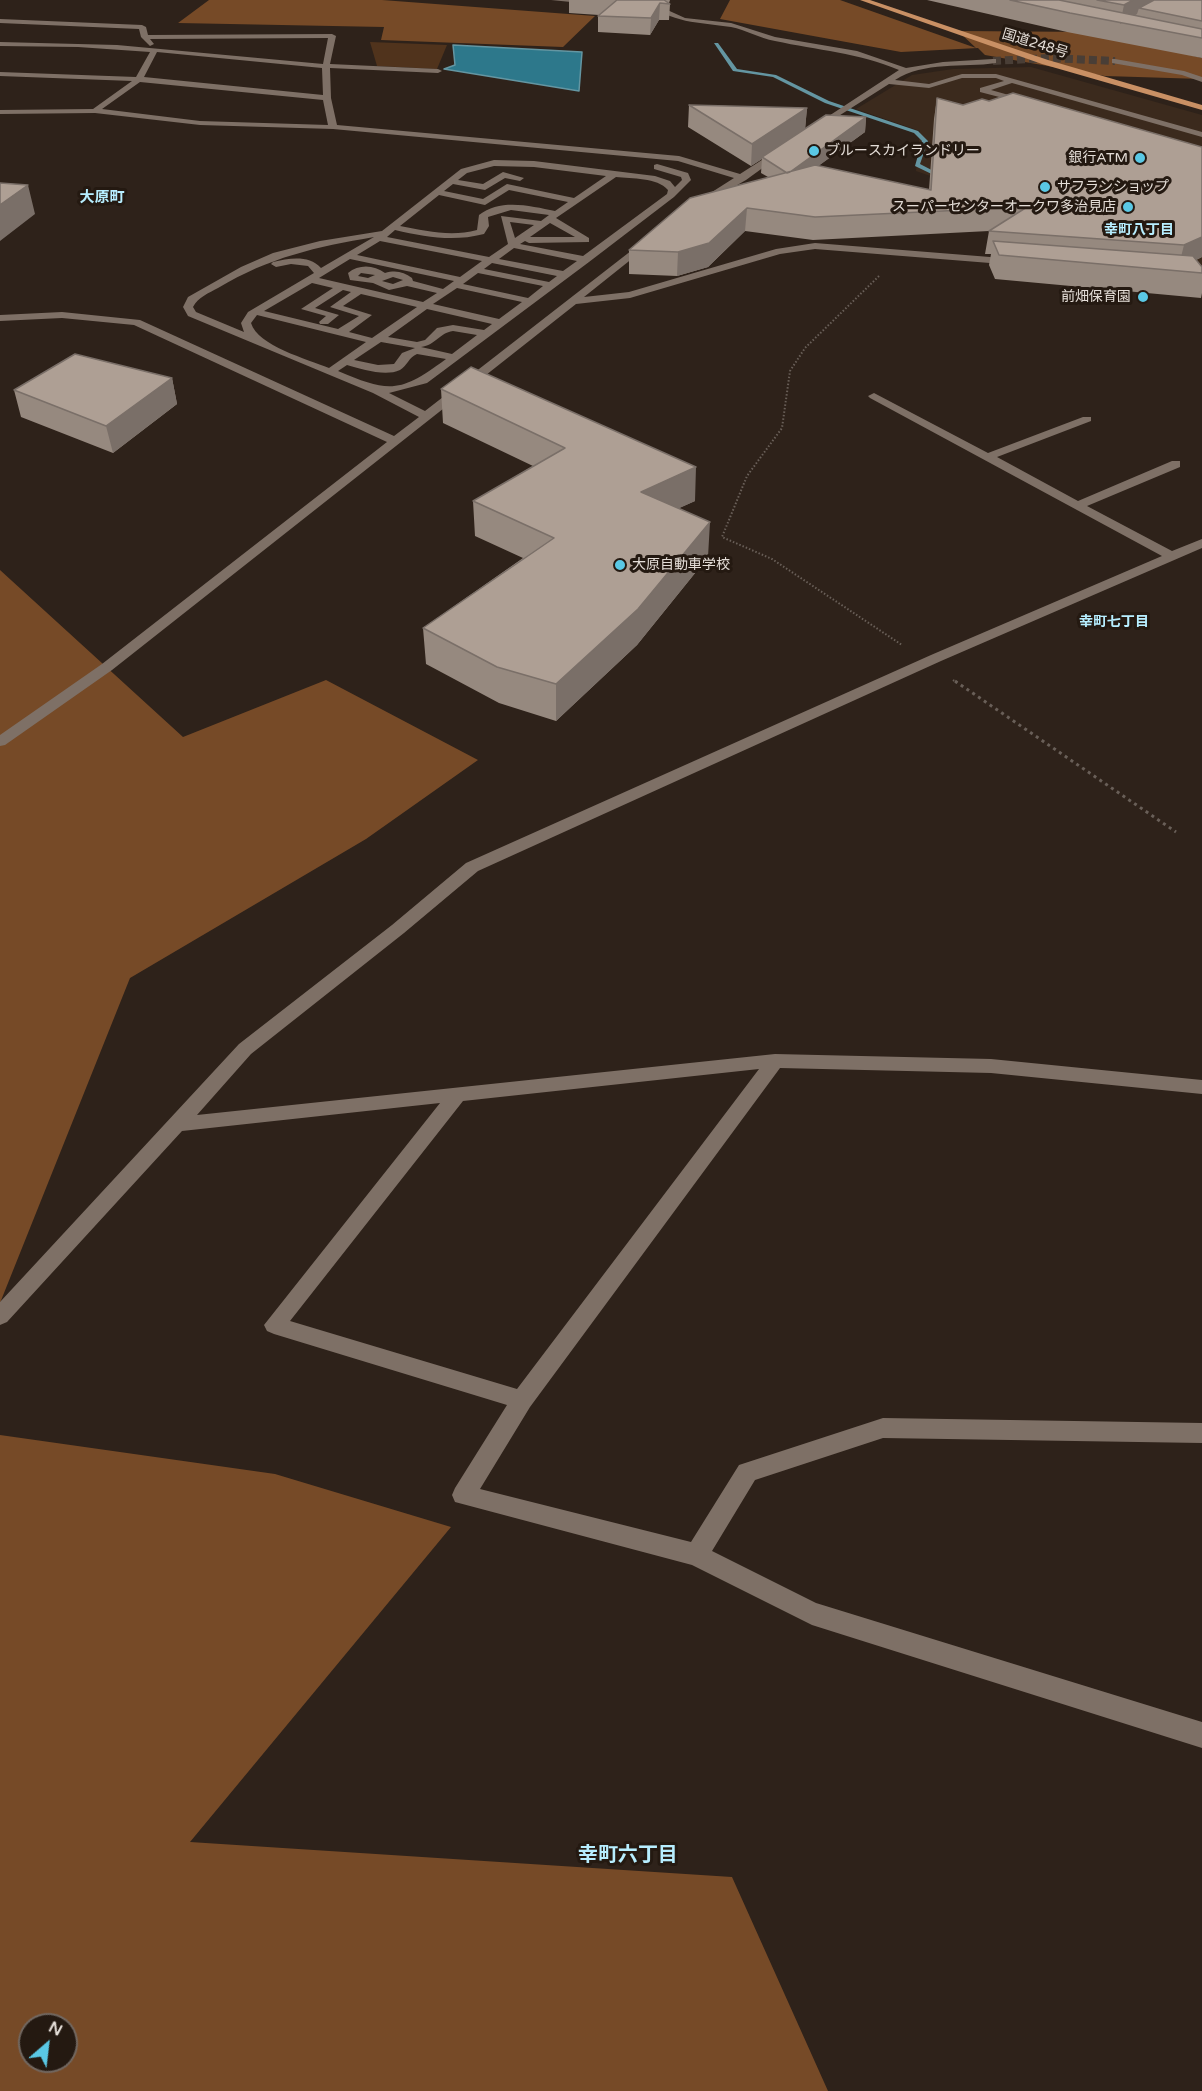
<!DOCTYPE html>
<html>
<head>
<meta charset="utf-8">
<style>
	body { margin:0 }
	#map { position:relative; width:1202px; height:2091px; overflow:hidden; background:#2e221a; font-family:"Varela Round",sans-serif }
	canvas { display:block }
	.north { position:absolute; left:18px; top:2013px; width:60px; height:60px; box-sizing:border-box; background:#241911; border:2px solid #716760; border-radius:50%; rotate:28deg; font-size:16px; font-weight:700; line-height:24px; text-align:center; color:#e4ddd7 }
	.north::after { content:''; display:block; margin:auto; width:21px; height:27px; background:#5ac8e5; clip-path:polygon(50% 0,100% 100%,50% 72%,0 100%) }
</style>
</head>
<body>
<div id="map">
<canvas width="1202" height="2091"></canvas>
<div class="north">N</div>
</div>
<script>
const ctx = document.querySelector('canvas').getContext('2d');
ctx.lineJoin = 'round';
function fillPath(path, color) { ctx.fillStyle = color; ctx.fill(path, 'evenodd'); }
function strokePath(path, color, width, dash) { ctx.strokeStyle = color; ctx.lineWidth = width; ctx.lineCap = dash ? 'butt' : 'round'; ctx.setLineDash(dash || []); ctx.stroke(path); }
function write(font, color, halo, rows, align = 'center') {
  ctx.font = font + ' "Varela Round","Noto Sans JP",sans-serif'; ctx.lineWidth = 6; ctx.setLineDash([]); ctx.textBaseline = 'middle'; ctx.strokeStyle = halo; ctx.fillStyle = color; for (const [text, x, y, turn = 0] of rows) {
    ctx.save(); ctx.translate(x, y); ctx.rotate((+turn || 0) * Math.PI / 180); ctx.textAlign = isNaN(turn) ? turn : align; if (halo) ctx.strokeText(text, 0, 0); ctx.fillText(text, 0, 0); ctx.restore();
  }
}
fillPath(new Path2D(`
	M1031 67 1202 115V271L916 171 920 131 856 109 912 75 953 69Z`), '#3b2a1d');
fillPath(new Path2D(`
	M370 42 447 45 437 69 377 66Z`), '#50331c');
fillPath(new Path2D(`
	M209 0H382L595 16 563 47 381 40 384 27 178 23Z
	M730 0H840L976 48 958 31 1094 32 1202 58V79L1105 76 985 55 978 48 901 52 720 19Z
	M0 570 183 737 326 680 478 760 366 839 130 978 0 1303Z
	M0 1435 275 1474 451 1527 190 1842 732 1877 828 2091H0ZM30 2025H66V2061H30Z`), '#764a27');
const water = new Path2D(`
	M453 45 582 52 579 91 444 69 455 65Z`);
fillPath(water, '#2d788b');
strokePath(water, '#6496a2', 1.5);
fillPath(new Path2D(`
	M714 43H718L737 69 776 75 829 101 918 131 928 141 920 164 947 178 942 179 915 166 922 141 914 133 825 103 773 77 733 71Z`), '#6496a2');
strokePath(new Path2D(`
	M993 61 1049 58 1115 61`), '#493e36', 8, [8, 4]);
strokePath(new Path2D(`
	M879 276 805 348 790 371 782 428 747 476 722 537 772 559 902 645
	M953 680 957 683`), '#695f58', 2, [1.5, 2]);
strokePath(new Path2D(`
	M955 681 1176 832`), '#695f58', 3, [3, 4]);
fillPath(new Path2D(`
	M551 0H591L594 2 591 4Z
	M646 0H653L663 8 685 18 731 23 775 37 857 51 906 68 943 62 993 59H996V63C963 68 924 61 895 80L929 84 962 74H996L1202 132V137L1012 83 991 90 1030 101V105L980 92V88L1004 81 996 78H962L929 88 889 84 815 131 811 129 812 127 899 70C859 53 817 50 775 41 759 38 746 30 731 27 699 22 670 24 646 0Z
	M0 19 142 25 146 27 148 35 332 34 336 36 330 64 438 69 442 71 438 73 330 68 331 98 337 125 679 156 740 174 779 149 786 151 746 180 704 204 700 201 701 199 734 178 678 161 333 129 200 125 95 113 0 114V110L93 109 132 81 0 76V72L136 77 150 52 78 47 0 46V42L117 45 323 64 328 38 150 39 154 44 150 46 141 37 139 29 0 23ZM157 52 322 68 323 95 144 77ZM140 82 323 100 328 125 200 121 102 109Z
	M1115 59 1184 71 1202 77V82L1182 75 1112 63V59Z
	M494 160 534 161 655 176 670 181 675 187 682 180 681 177 654 169V165L657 164 688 173 691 180 674 197 589 262 427 383 389 393 425 411 645 240 653 242 584 297 629 292 776 249 815 243 1015 259 1020 262 1015 265 815 249 780 254 630 298 576 304 112 670 5 745 0 746V735L102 664 387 442 134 325 62 318 0 321V315L62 312 140 320 394 436 419 417 373 393 188 316 183 307 188 297 241 267 273 253 320 241 382 231 461 169ZM494 166 534 167 606 176 574 198 507 184 483 199 444 191 453 184 485 190 505 178 520 181 524 178 503 172 483 184 458 180 467 173ZM616 177C632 179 657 177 668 190L667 194 583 256 520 244 525 241 529 243 589 242V238L556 218ZM509 190 568 202 555 211C531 206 500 198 479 215L477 230C451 237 426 231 400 226L439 195 485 205ZM511 210 549 215 541 221 501 216 508 244 489 257 387 237 395 230C426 237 453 242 484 234L489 226 488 217ZM510 222 534 225 515 238ZM550 223 575 237H530ZM374 237 321 268C309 255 290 258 273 262L271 264 276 267 291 264 308 266 314 273 248 312 241 323 244 332 196 312 193 307C198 297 209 293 218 288 270 257 316 247 374 237ZM380 241 482 261 460 277 357 255ZM514 248 577 261 563 271 499 259ZM350 259 454 281 443 289 413 281 412 278C404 272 396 270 385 273 374 265 359 264 348 273L350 280 373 283 389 290 407 286 437 293 423 302 319 278ZM492 263 557 276 549 282 484 269ZM361 273 375 275 368 278 358 276ZM478 273 543 286 528 298 463 284ZM393 277 403 280 393 284 382 281ZM312 283 333 288 301 309 326 316 319 322 320 324H328L339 315 315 308 343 290 351 292 330 307 359 316 338 329 264 311ZM457 288 522 302 499 319 433 304ZM361 294 417 307 372 338 349 332 372 315 343 306ZM427 309 492 324 484 330 453 325 437 328 425 340 417 342 388 337ZM257 315 366 342 329 368C307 359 258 346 251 323ZM453 331 477 335 452 354 421 347C436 345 439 333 453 331ZM381 342 415 348 402 353 394 364 378 365 354 360ZM417 354 446 359C400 393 390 393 338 371L347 365C362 369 385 377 400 370 407 366 409 357 417 354Z
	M874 393 988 453 1083 417H1091V421L997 457 1078 501 1172 461H1180V467L1087 506 1172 551 1202 539V548L941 661 478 871 404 933 251 1054 197 1115 775 1054 991 1059 1202 1080V1094L991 1073 780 1068 530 1407 480 1489 691 1542 739 1465 883 1418 1202 1423V1443L883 1438 755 1480 712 1551 816 1603 1202 1722V1748L812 1625 692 1565 455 1502 452 1495 455 1488 507 1405 274 1334 267 1331 264 1325 440 1103 182 1131 7 1322 0 1325V1302L239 1044 392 925 466 863 931 655 1162 556 870 398 868 396ZM759 1069 517 1389 290 1321 463 1101Z`), '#7e7066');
fillPath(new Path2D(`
	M860 0H870L1048 60 1202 105V110L1042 64Z`), '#c99064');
fillPath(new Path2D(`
	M569 0H670L669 3 670 4 669 20H659L650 35 598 32V16L599 15 569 13Z
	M927 0H1202V58L1067 32Z
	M937 98 963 105 989 101 1202 147V257L1196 260 1202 267V293L1201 298 995 279 989 265 991 254H985L989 231 813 240 745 231 708 267 677 276 629 274V250L768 177 761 173 762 159 751 166 688 127 689 105 807 108 805 129 866 117 865 132 818 166 929 190 934 119Z
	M172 378 177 404 113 453 21 417 14 390Z
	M441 389 695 501 679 508 708 557 637 645 556 721 499 703 426 664 423 628 523 558 475 536 473 501 533 466 443 423Z`), '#96897f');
fillPath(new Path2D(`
	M1133 0H1164L1139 8 1137 14 1120 24 1124 5Z
	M660 3 659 20 650 35 651 18Z
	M807 108 805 130 762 157V159L751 166 752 144Z
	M866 117 865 132 787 189 788 173Z
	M28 185 35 214 0 241V205Z
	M747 208 745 231 708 267 677 276 678 252Z
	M1202 237V257L1178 269 1184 245Z
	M172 378 177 404 113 453 106 426Z
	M696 467 695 501 640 526 641 492Z
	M710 522 708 557 637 645 556 721V684Z`), '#7a6f68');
const building = new Path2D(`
	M617 0H664L670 4 660 3 651 18 598 16Z
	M1010 0H1059L1202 29V38L1070 13Z
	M1097 0H1133L1124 5Z
	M1154 0H1202V21L1139 8Z
	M1013 93 1202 147V237L1184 245 989 231 1027 207 815 217 747 208 709 243 678 252 629 250 690 198 815 165 931 190 937 98 963 105 982 99 989 101Z
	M689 105 807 108 752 144Z
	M826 115 866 117 790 172 787 173 762 157Z
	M0 183 28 185 0 205Z
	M993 241 1193 256 1202 267V273L999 255Z
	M75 354 172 378 106 426 14 390Z
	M471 367 696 467 641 492 710 522 638 609 556 684 497 667 423 628 554 538 473 501 565 448 441 389Z`);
fillPath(building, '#ae9f94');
strokePath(building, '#7a6f68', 1.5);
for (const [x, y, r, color] of [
	[814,151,6,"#5ac8e5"],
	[1140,158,6,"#5ac8e5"],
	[1045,187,6,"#5ac8e5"],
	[1128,207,6,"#5ac8e5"],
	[1143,297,6,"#5ac8e5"],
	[620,565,6,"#5ac8e5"]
]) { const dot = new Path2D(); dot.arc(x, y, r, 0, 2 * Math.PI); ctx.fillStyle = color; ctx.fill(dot); strokePath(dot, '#241911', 2); }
write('14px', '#e4ddd7', '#241911', [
	["国道248号",1035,44,17]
]);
write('14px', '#e4ddd7', '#241911', [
	["ブルースカイランドリー",826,151],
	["銀行ATM",1128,158,"right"],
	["サフランショップ",1057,187],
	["スーパーセンターオークワ多治見店",1116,207,"right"],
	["前畑保育園",1131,297,"right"],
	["大原自動車学校",632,565]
], 'left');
write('bold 14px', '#b7eeff', '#241911', [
	["幸町八丁目",1139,230],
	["幸町七丁目",1114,622]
]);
write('bold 15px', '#b7eeff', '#241911', [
	["大原町",102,198]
]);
write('bold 20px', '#b7eeff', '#241911', [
	["幸町六丁目",628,1856]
]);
</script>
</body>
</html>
